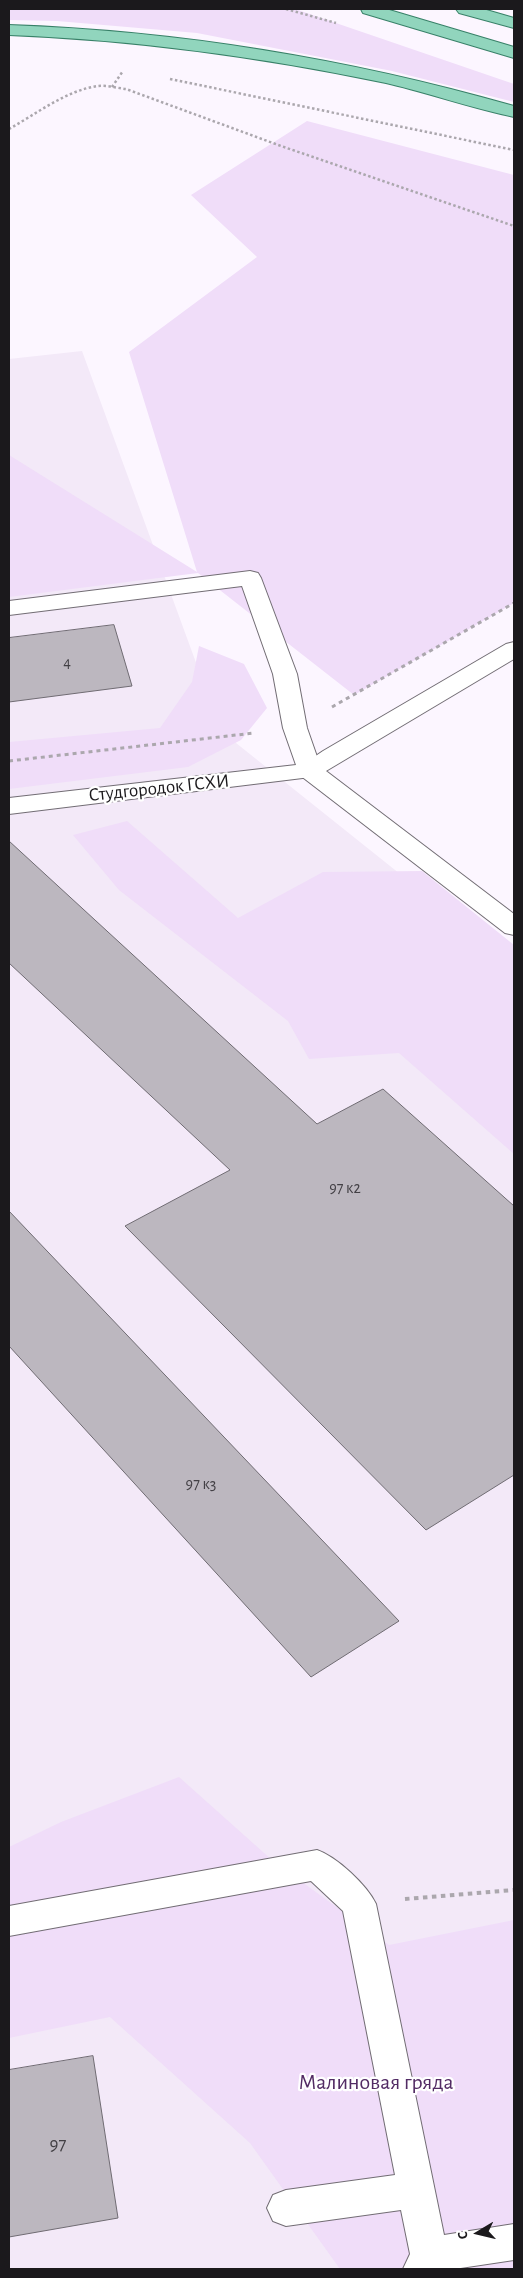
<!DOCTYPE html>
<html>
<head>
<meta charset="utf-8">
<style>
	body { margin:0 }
	#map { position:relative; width:523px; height:2278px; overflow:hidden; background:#fcf6ff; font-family:"Alegreya Sans",sans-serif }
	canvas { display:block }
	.frame { position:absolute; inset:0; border:10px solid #1b191c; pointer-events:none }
	.north { position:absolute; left:453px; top:2208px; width:50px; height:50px; -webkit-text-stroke:4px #fff; paint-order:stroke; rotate:261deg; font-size:14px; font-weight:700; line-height:20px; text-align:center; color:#1b191c }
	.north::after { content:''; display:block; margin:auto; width:18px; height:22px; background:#1b191c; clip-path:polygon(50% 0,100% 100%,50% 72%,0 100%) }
</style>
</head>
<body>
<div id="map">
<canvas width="523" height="2278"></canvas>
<div class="frame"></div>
<div class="north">С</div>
</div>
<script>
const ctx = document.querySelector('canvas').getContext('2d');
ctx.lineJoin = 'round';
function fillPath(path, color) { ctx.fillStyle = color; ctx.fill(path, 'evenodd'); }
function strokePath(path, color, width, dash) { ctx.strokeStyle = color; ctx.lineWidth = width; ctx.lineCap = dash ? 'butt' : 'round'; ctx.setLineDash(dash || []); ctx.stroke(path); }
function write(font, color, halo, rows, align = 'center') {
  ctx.font = font + ' "Alegreya Sans",sans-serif'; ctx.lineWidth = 4.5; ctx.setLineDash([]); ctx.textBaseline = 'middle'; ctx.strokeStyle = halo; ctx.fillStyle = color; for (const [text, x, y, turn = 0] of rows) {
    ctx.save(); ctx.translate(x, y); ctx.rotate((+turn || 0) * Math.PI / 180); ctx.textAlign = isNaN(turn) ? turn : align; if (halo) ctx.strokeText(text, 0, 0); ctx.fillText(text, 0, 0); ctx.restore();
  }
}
fillPath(new Path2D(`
	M82 351 221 731 514 965V2269H9V359Z`), '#f3e9f8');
fillPath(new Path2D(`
	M9 9H295L514 84V102L392 71 197 33 57 21 9 20Z
	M307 121 514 175V603L354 695 198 573 9 597V455L197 572 129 352 257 257 191 195Z
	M199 646 244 664 267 708 241 740 188 767 9 789V742L160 728 192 682Z
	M127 821 238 918 323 872 422 871 514 945V1154L399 1053 309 1059 288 1021 119 890 73 835Z
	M179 1777 273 1861 389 1945 514 1920V2269H340L250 2143 110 2017 9 2038V1847L61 1822Z`), '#f0ddf9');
const building = new Path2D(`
	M114 625 132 686 9 702V638Z
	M9 841 317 1124 383 1089 514 1206V1475L426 1530 125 1226 230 1170 9 963Z
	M9 1211 399 1621 311 1677 9 1346Z
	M93 2056 118 2218 9 2237V2070Z`);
fillPath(building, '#bcb7bf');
strokePath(building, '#706c73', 1);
const lane = new Path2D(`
	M250 571 258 573 261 578 297 674 307 728 322 771 319 776 9 814V798L296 765 283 728 273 674 242 586 9 615V601Z
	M317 1850C337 1857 367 1885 376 1904L444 2235 514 2224V2260L454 2269H403L410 2254 401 2210 286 2226 273 2221 267 2208 273 2195 286 2190 395 2175 343 1911 311 1881 9 1936V1906Z`);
const street = new Path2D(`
	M514 642V659L326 771 514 914V935L505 933 301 776 298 771 301 766 323 751 506 644Z`);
const primary = new Path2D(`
	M361 9H386L514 47V58L363 13Z
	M456 9H483L514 18V28L459 13Z
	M9 25C181 31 349 59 514 106V117C471 108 429 93 386 83 261 57 136 40 9 35Z`);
strokePath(lane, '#726d74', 2);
strokePath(street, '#726d74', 2);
strokePath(primary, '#388168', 2);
strokePath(new Path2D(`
	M286 9 336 23
	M170 79 514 150
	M112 87 123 71
	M9 129C36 114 67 90 98 86 107 85 117 88 126 89L281 146 514 226`), '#aba7ad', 2.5, [2.5, 2.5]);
strokePath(new Path2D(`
	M332 707 514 603
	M9 761 254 733`), '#aba7ad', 3, [4, 4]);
strokePath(new Path2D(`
	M405 1899 514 1890`), '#aba7ad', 4, [4.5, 4.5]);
fillPath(lane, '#fff');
fillPath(street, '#fff');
fillPath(primary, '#91d5bd');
write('16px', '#434045', null, [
	["4",67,662],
	["97 к2",345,1188],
	["97 к3",201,1484]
]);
write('19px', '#1b191c', '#fff', [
	["Студгородок ГСХИ",159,788,-6]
]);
write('19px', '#434045', null, [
	["97",58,2144]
]);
write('22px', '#522b64', '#fff', [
	["Малиновая гряда",376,2082]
]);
</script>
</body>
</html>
